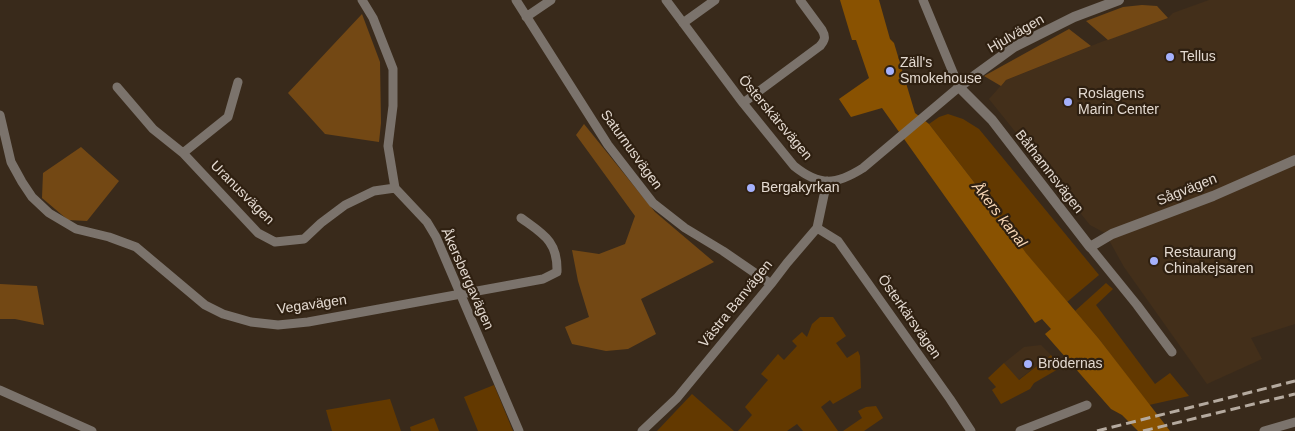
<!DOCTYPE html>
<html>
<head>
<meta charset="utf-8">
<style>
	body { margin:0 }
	canvas { display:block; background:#392a1b }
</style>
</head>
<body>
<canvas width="1295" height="431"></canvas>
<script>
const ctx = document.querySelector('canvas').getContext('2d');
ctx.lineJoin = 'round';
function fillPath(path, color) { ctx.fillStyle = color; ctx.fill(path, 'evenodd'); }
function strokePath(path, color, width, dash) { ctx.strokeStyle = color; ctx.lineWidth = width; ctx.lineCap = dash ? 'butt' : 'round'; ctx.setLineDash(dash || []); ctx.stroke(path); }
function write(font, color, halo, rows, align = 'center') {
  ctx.font = font + ' Arial,sans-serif'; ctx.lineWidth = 4.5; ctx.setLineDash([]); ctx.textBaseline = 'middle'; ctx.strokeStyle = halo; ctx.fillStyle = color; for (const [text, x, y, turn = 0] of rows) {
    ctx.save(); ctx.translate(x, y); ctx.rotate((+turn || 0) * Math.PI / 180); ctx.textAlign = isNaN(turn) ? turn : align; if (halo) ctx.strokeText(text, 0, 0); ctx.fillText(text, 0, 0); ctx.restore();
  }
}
fillPath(new Path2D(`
	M1209 0H1295V324L1251 338 1262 359 1207 384 1124 267 1105 233 1090 225 989 99 1006 80 1101 42 1168 18 1173 13Z
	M1041 345 1051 355 1018 380 1004 363 1024 347Z`), '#432f1a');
fillPath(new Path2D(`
	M948 114 963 119 979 129 1099 275 1067 302 1025 252 984 195 929 124 939 117Z
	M1106 283 1113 289 1096 305 1155 384 1170 373 1189 396 1149 405 1099 339 1075 311Z
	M820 317H833L846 336 836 343 847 358 858 351 860 356 861 388 833 404 830 400 821 407 838 431H803L797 424 787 431H738L752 415 745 407 768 380 761 374 778 354 784 360 797 346 792 341 802 332 807 337 812 324Z
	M1051 355 1060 368 1034 383 1030 389 1001 404 992 390 996 387 988 378 1004 363 1019 380Z
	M494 385 513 431H478L464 397Z
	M692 394 734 431H657Z
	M390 399 401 431H332L326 410Z
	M876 406 883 418 864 431H843L862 418 858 411 866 407Z
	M434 418 439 431H411L410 427Z`), '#633900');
fillPath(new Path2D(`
	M1142 5 1157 6 1168 18 1108 40 1086 21 1123 7Z
	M362 14 380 62 381 123 379 142 325 134 288 93Z
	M1069 29 1091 46 1006 80 1001 86 984 76Z
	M584 124 655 212 714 262 641 299 656 334 628 349 606 351 572 344 565 327 589 317 578 281 572 250 599 254 625 244 635 216 576 135Z
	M81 147 119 181 87 221 68 220 42 198 43 173Z
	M0 284 37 286 44 325 15 319H0Z`), '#734814');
fillPath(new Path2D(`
	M840 0H879L890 39 894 43 915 113 929 124 984 195 1026 253 1099 339 1170 431H1138L1122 415 1111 409 1045 334 1051 329 1042 319 1035 323 882 108 851 117 839 99 869 78 856 40H852Z`), '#895201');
strokePath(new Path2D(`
	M362 0 373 18 393 69V106L388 146 395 188 427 222 436 237 519 431
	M516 0 608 145 653 203 685 228 723 251 771 284
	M666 0 743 103 794 166C820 187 836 185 863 168L959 87 923 0
	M526 17 551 0
	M683 23 715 0
	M117 87 153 129 183 153 258 233 275 242 304 239 321 223 345 205 374 191 395 188
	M743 103 820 46C825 40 826 37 822 30L800 0
	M0 115 11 162 22 182 32 197 49 213 76 229 109 237 136 247 205 305 223 314 251 322 278 325 308 322 543 279 557 272C558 241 543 234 521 218
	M183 153 228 117 238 82
	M817 228 838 241 950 399 971 431
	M1090 247 1137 305 1172 352
	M0 390 92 431
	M642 431 677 398 771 284 787 263 817 228 827 181
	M1020 431 1087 405
	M1264 431 1295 422`), '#7b736c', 9);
strokePath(new Path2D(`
	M1119 0 1074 17 1014 47 959 87 992 120 1090 247 1112 234 1213 196 1295 160`), '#7b736c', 10);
strokePath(new Path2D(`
	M1097 431 1295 381
	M1143 431 1295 394`), '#b5aa9f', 3, [10, 5]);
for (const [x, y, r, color] of [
	[1170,57,5,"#a5b1fc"],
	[890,71,5,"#a5b1fc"],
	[1068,102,5,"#a5b1fc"],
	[751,188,5,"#a5b1fc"],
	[1154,261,5,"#a5b1fc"],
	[1028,364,5,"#a5b1fc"]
]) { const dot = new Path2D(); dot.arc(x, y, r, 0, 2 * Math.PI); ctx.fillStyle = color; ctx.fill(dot); strokePath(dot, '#2f2011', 2); }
write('14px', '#e3d9d0', '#2f2011', [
	["Hjulvägen",1016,34,-30],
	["Österskärsvägen",775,118,50],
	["Saturnusvägen",631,150,54],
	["Båthamnsvägen",1049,172,52],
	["Sågvägen",1187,190,-22],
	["Uranusvägen",242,193,45],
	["Åkersbergavägen",467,279,66],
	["Västra Banvägen",736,304,-51],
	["Vegavägen",312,305,-8],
	["Österkärsvägen",909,317,55]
]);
write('14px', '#e3d9d0', '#2f2011', [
	["Tellus",1180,57],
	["Zäll's",900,63],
	["Smokehouse",900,79],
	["Roslagens",1078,94],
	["Marin Center",1078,110],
	["Bergakyrkan",761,188],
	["Restaurang",1164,253],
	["Chinakejsaren",1164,269],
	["Brödernas",1038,364]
], 'left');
write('italic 15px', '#f7d7b7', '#2f2011', [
	["Åkers kanal",999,215,52]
]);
</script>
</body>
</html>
